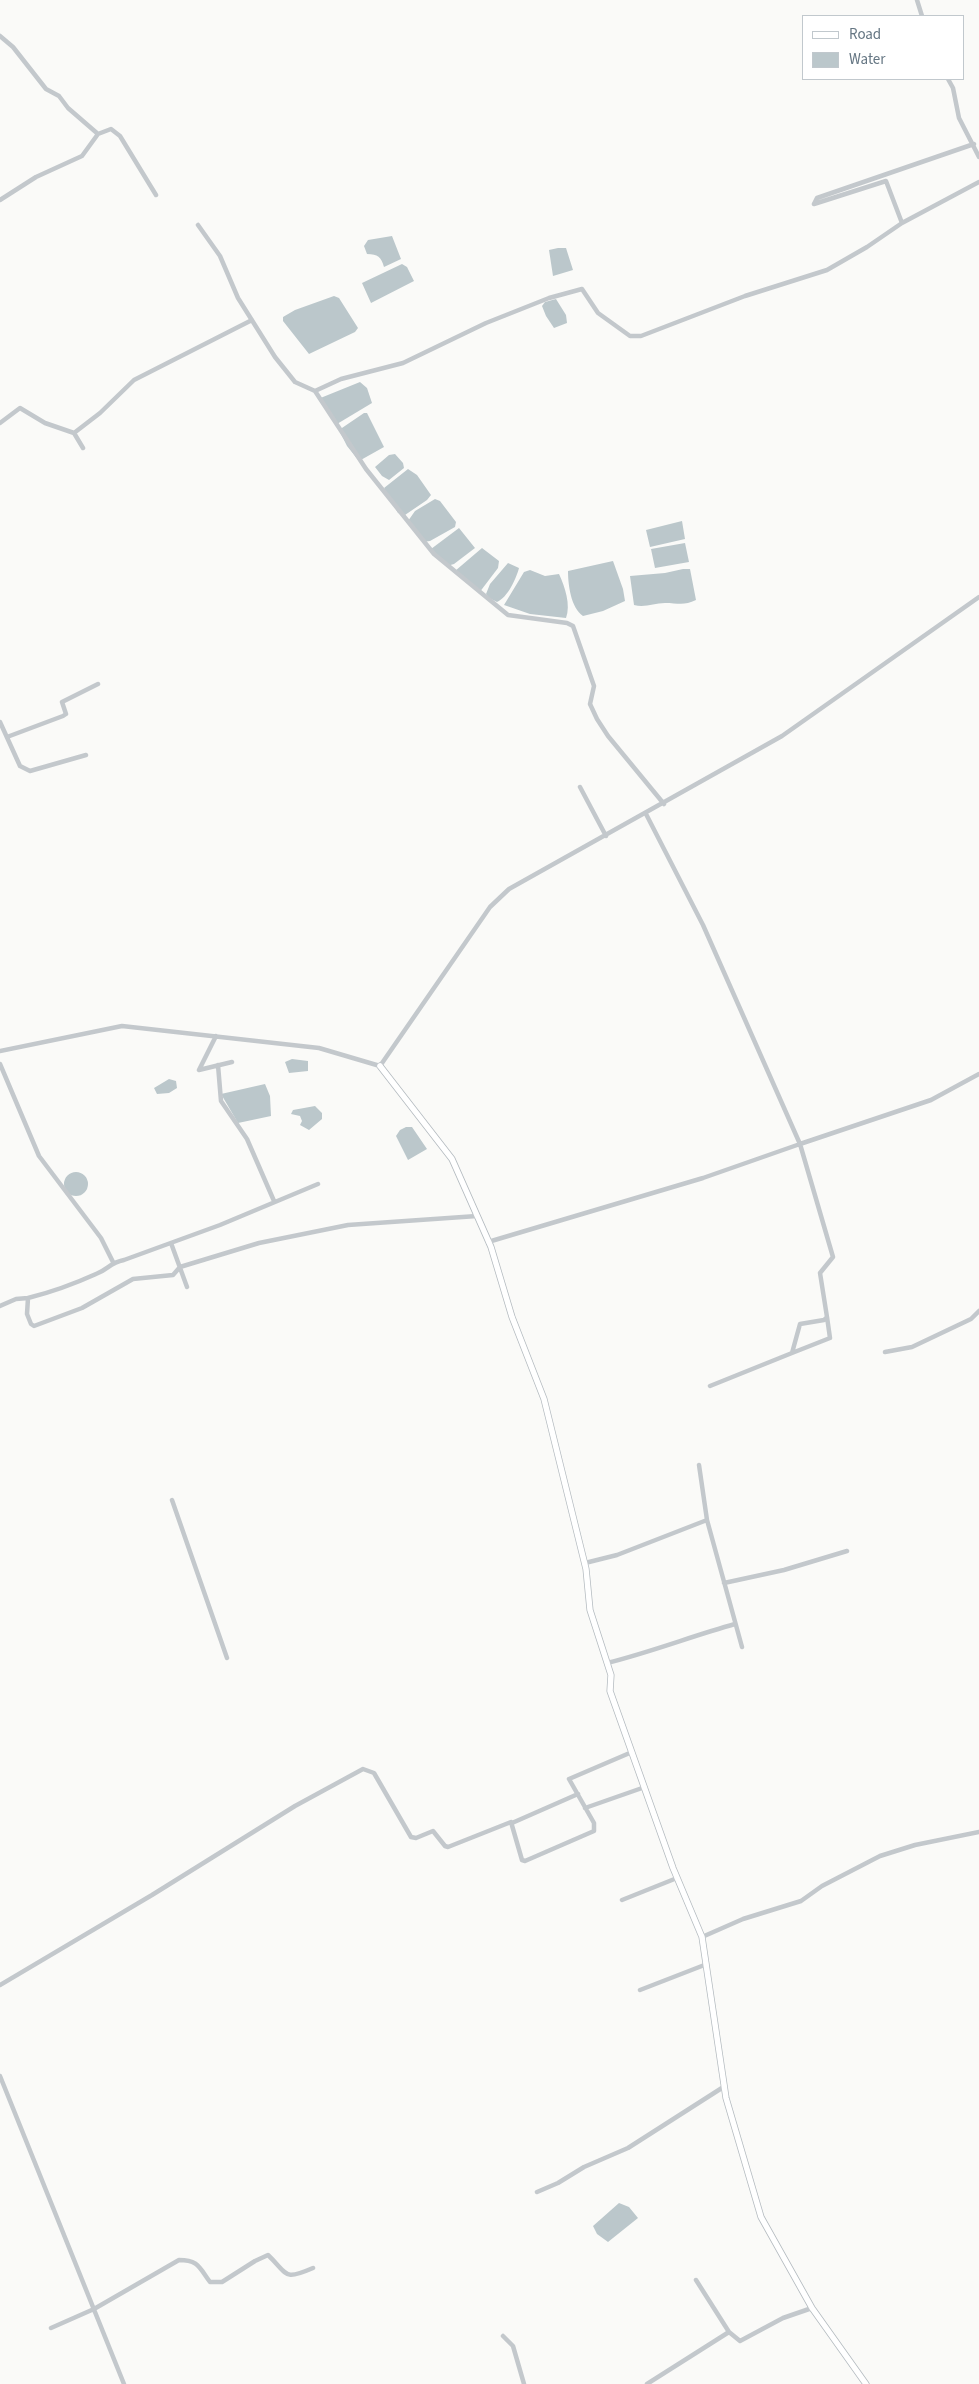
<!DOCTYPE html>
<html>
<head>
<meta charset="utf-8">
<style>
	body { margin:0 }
	#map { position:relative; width:979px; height:2384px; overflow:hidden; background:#fafaf8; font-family:"Source Sans 3",sans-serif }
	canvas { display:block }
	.legend { position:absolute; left:802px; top:15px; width:162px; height:65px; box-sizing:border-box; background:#fff; border:1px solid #c1c8cd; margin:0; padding:6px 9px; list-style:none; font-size:15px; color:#657683 }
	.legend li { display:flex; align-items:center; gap:10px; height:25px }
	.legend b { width:25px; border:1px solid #c1c8cd }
</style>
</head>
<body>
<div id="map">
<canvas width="979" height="2384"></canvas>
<ul class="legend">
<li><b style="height:6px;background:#fff"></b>Road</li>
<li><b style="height:14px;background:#bbc7cb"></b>Water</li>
</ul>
</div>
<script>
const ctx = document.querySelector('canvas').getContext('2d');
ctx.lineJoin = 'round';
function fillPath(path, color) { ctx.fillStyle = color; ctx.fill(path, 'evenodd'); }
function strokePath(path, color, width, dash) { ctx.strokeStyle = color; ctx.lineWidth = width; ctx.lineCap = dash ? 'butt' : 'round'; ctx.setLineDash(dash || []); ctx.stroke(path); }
fillPath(new Path2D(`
	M392 236 401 259 384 267C381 257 378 254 367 254L364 246 368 240Z
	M558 248H566L573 270 553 276 549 250Z
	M402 264 407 267 414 281 371 303 362 283Z
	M334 296 339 298 358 328 355 332 309 354 283 321V317L295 310Z
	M556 299 566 315 567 323 554 328 546 316 542 306 545 302Z
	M360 382 367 388 372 403 337 424 318 399Z
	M364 413H367L384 447 359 461 347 446 339 430Z
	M395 454 403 463 404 468 389 480 382 476 375 467 389 455Z
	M408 469 417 475 431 495 427 500 405 515 398 513 384 488Z
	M435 499 440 501 456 522 455 527 430 541 423 542 408 521 415 511Z
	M682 521 685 539 650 547 646 530Z
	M459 528 475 548 454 564 447 566 431 549Z
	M685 543 689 562 655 568 651 549Z
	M482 548 499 561 498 568 479 593 455 571Z
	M613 561 623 589 625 601 603 611 583 616C571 608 568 585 568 571Z
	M508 563 519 568C516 579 508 597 497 602L489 598 486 594 490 584Z
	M683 569H690L696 600C684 606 678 603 665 603 654 603 645 608 634 605L630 576 665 573Z
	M530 570 545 576 559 574C565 587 571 605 566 618L530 614 504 605 524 572Z
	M292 1059 308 1061V1071L289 1073 285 1062Z
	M169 1079 176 1081 177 1088 169 1093 157 1094 154 1088Z
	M265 1084 270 1096 271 1116 238 1123 221 1094Z
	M315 1106 322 1113V1119L309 1130 300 1125 302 1121 300 1116 291 1114 293 1110Z
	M406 1127H412L427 1149 408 1160 396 1136 400 1130Z
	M64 1184a12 12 0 1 1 24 0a12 12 0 1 1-24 0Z
	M619 2203 629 2207 638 2218 608 2242 597 2234 593 2226Z`), '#bbc7cb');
const secondary = new Path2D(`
	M380 1066 452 1159 491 1247 512 1317 544 1399 586 1569 590 1610 611 1675 610 1691 673 1868 702 1937 726 2098 761 2217 812 2308 866 2384`);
strokePath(secondary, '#b3babf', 7);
strokePath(new Path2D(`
	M917 0 922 16
	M0 36 13 47 46 89 59 96 68 108 98 134 82 156 36 177 0 200
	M948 79 953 88 959 118 979 157
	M98 134 111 129 120 136 156 195
	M814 204 817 198 974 144
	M814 204 886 181 902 223
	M198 225 220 256 238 298 275 357 295 382 315 391 366 469 434 554 508 615 567 623 573 626 594 686 590 704 597 719 608 736 664 804
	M315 391 341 379 403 363 486 323 549 298 582 289 598 313 630 336H641L745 296 827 270 867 247 902 223 979 182
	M0 423 20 408 45 423 74 433 100 413 134 380 252 320
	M74 433 83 448
	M0 722 20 766 30 771 86 755
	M7 737 63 716 66 714 62 702 98 684
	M580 787 606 836
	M216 1036 199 1070 232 1062
	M0 1051 122 1026 319 1048 380 1066 490 907 509 889 782 736 979 597
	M0 1064 39 1156 101 1238 113 1262
	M218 1065 221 1101 247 1139 274 1201
	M488 1242 703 1178 800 1144 703 925 646 814
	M171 1243 187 1287
	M28 1298C52 1292 74 1284 96 1274 109 1269 109 1263 124 1260L220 1225 318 1184
	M0 1306 16 1299 28 1298 27 1314 31 1324 34 1326 82 1308 133 1279 173 1275 180 1267 259 1243 348 1225 477 1216
	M885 1352 912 1347 971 1319 979 1311
	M792 1353 830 1338 827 1317
	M710 1386 792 1353 800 1324 824 1320 827 1317 820 1273 833 1257 800 1144 931 1100 979 1074
	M699 1465 707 1520 742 1647
	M172 1500 227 1658
	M585 1563 617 1555 707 1520
	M724 1583 784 1570 847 1551
	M607 1663C651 1652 692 1636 735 1624
	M585 1808 645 1787
	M512 1823 578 1794
	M622 1900 677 1878
	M702 1937 743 1919 801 1901 822 1886 880 1856 915 1845 979 1832
	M0 1985 152 1895 295 1806 363 1769 374 1773 411 1837 416 1838 433 1831 445 1846 448 1847 511 1822 522 1860 525 1861 594 1831V1823L569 1779 632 1752
	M640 1990 707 1964
	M0 2076 124 2384
	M537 2192 558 2183 584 2167 628 2148 725 2086
	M696 2280 729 2332
	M51 2328 94 2309 179 2260C198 2260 199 2267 210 2282H222L255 2261 268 2255C289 2275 283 2281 313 2268
	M503 2336 513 2346 524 2384
	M647 2384 729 2332 740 2341 783 2318 812 2308`), '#c3c8cc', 4.5);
strokePath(secondary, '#fff', 5.5);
</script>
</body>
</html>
